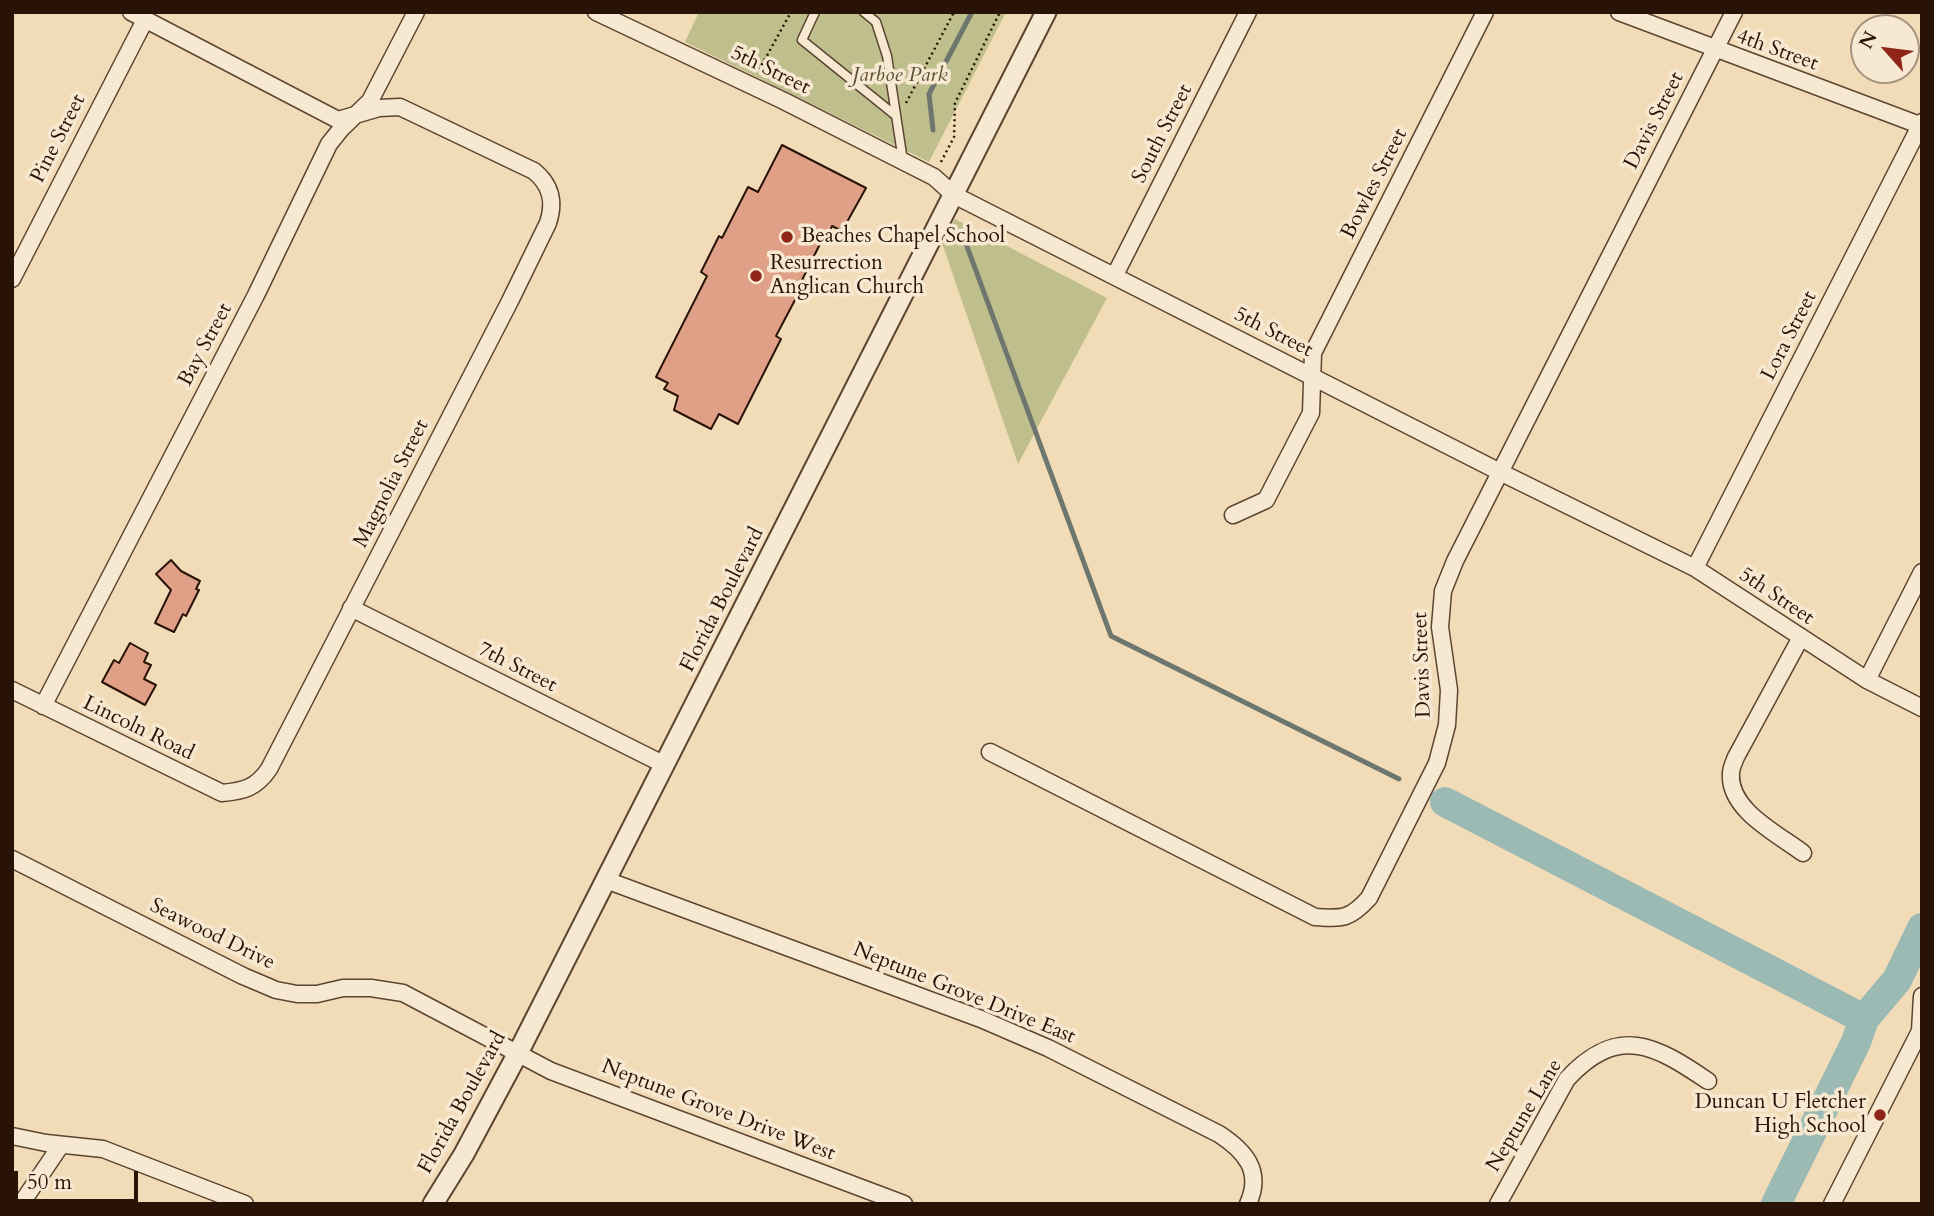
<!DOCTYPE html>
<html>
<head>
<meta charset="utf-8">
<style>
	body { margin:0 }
	#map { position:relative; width:1934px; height:1216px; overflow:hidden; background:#f2dcb8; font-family:Cardo,serif }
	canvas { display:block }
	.frame { position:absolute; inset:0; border:14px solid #291306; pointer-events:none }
	.north { position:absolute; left:1850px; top:14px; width:70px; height:70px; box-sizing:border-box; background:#f7e8d1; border:2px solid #a59380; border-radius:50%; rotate:298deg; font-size:19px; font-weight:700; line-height:28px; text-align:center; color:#291306 }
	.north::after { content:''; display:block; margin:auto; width:24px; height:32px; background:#8f2418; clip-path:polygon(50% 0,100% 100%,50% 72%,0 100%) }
	.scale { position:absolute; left:14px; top:1171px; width:124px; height:32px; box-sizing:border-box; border:4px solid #291306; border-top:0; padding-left:9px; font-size:21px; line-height:24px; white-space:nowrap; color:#291306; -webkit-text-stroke:5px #f7e8d1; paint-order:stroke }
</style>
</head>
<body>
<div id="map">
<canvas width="1934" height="1216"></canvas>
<div class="frame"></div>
<div class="north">N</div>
<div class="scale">50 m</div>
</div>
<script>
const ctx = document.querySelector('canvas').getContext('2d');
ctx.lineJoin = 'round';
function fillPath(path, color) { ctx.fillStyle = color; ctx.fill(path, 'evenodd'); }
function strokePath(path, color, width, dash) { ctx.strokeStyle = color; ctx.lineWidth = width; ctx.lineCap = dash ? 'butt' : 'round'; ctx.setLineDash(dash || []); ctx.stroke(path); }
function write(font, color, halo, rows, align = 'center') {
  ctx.font = font + ' Cardo,serif'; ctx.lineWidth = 7; ctx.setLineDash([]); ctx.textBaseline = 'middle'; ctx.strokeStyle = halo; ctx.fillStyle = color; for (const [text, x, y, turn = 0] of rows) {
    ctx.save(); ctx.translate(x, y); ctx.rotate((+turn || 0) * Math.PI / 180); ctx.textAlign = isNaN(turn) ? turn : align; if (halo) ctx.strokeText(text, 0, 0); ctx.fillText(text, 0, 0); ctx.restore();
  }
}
fillPath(new Path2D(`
	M699 12H1006L929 162 685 42Z
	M955 219 1107 298 1018 464 942 243Z`), '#bebf8c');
strokePath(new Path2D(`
	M933 130 929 94 972 12
	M965 241 1111 636 1399 779`), '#6e776e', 5);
strokePath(new Path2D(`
	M1445 802 1864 1019 1856 1042 1776 1204
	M1864 1019 1897 980 1922 928`), '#9cbab4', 30);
const building = new Path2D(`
	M782 145 866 188 842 231 832 226 830 231 827 230 802 280 805 281 776 336 781 339 738 424 719 414 711 429 674 410 678 396 664 389 668 383 656 377 707 276 701 272 719 236 722 238 748 187 758 192Z
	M171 560 181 571 200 581 196 589 199 590 186 616 183 614 174 632 155 623 171 590 156 574Z
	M130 643 148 653 144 662 151 665 144 679 156 685 145 705 102 682 114 660 119 663Z`);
fillPath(building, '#e0a087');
strokePath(building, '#291306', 2);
const service = new Path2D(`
	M815 12 802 40 895 115
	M864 12 876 22 887 56 903 161`);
const minor = new Path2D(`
	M596 12 784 101 934 177 954 195 1500 472 1695 568 1867 680 1922 708
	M1619 12 1922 126
	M1115 275 1248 12
	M12 279 145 20
	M1233 515 1266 500 1311 413 1313 353 1485 12
	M1695 568 1922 122
	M351 608 665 765
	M1800 639 1736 757C1734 762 1731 768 1731 773 1728 810 1778 834 1803 853
	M1867 680 1922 572
	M12 690 222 793C244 791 256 788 269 769L510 301 548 223C555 202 551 185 534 171L400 107 379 108 338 120 131 12
	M43 706 256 295 329 144 341 129 370 101 416 12
	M990 752 1315 917C1343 919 1350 919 1369 898L1437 763 1447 725 1449 690 1440 627 1443 591 1455 561 1734 12
	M12 859 243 976 276 990 297 994H317L343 988H371L403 993 551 1071 904 1204
	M606 880 981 1019 1048 1048 1219 1134C1245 1151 1263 1171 1248 1204
	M12 1136 46 1143 103 1149 245 1204
	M21 1204 61 1145
	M1498 1204 1567 1079C1618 1024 1655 1045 1708 1081
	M1832 1204 1920 1031 1922 996`);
const tertiary = new Path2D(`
	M433 1204 464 1154 518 1053 1046 12`);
strokePath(service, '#5b4532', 11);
strokePath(minor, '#5b4532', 19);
strokePath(tertiary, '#5b4532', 23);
strokePath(new Path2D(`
	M759 70 791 12
	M906 103 954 12
	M941 162 954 137 955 103 1000 12`), '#291306', 2.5, [2, 3.5]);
strokePath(service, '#f7e8d1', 8);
strokePath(minor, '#f7e8d1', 16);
strokePath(tertiary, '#f7e8d1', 19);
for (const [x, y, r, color] of [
	[787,237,7,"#8f2418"],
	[756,276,7,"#8f2418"],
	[1880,1115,7,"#8f2418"]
]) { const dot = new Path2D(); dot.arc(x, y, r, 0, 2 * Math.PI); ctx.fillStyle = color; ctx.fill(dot); strokePath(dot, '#f7e8d1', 2.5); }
write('21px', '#291306', '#f7e8d1', [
	["4th Street",1777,51,20],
	["5th Street",770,71,26],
	["Davis Street",1655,121,-63],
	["South Street",1163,134,-63],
	["Pine Street",59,139,-63],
	["Bowles Street",1375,184,-63],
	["5th Street",1273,333,27],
	["Lora Street",1790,336,-63],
	["Bay Street",206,345,-62],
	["Magnolia Street",392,484,-63],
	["5th Street",1776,597,34],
	["Florida Boulevard",723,600,-63],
	["Davis Street",1423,665,-92],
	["7th Street",517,668,27],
	["Lincoln Road",138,729,26],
	["Seawood Drive",212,935,26],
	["Neptune Grove Drive East",964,994,22],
	["Florida Boulevard",463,1103,-61],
	["Neptune Grove Drive West",718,1111,21],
	["Neptune Lane",1525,1116,-59]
]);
write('italic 21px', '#5d4f35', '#f7e8d1', [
	["Jarboe Park",900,76]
]);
write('21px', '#291306', '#f7e8d1', [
	["Beaches Chapel School",801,237],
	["Resurrection",770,264],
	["Anglican Church",770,288],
	["Duncan U Fletcher",1866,1103,"right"],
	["High School",1866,1127,"right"]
], 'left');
</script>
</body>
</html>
